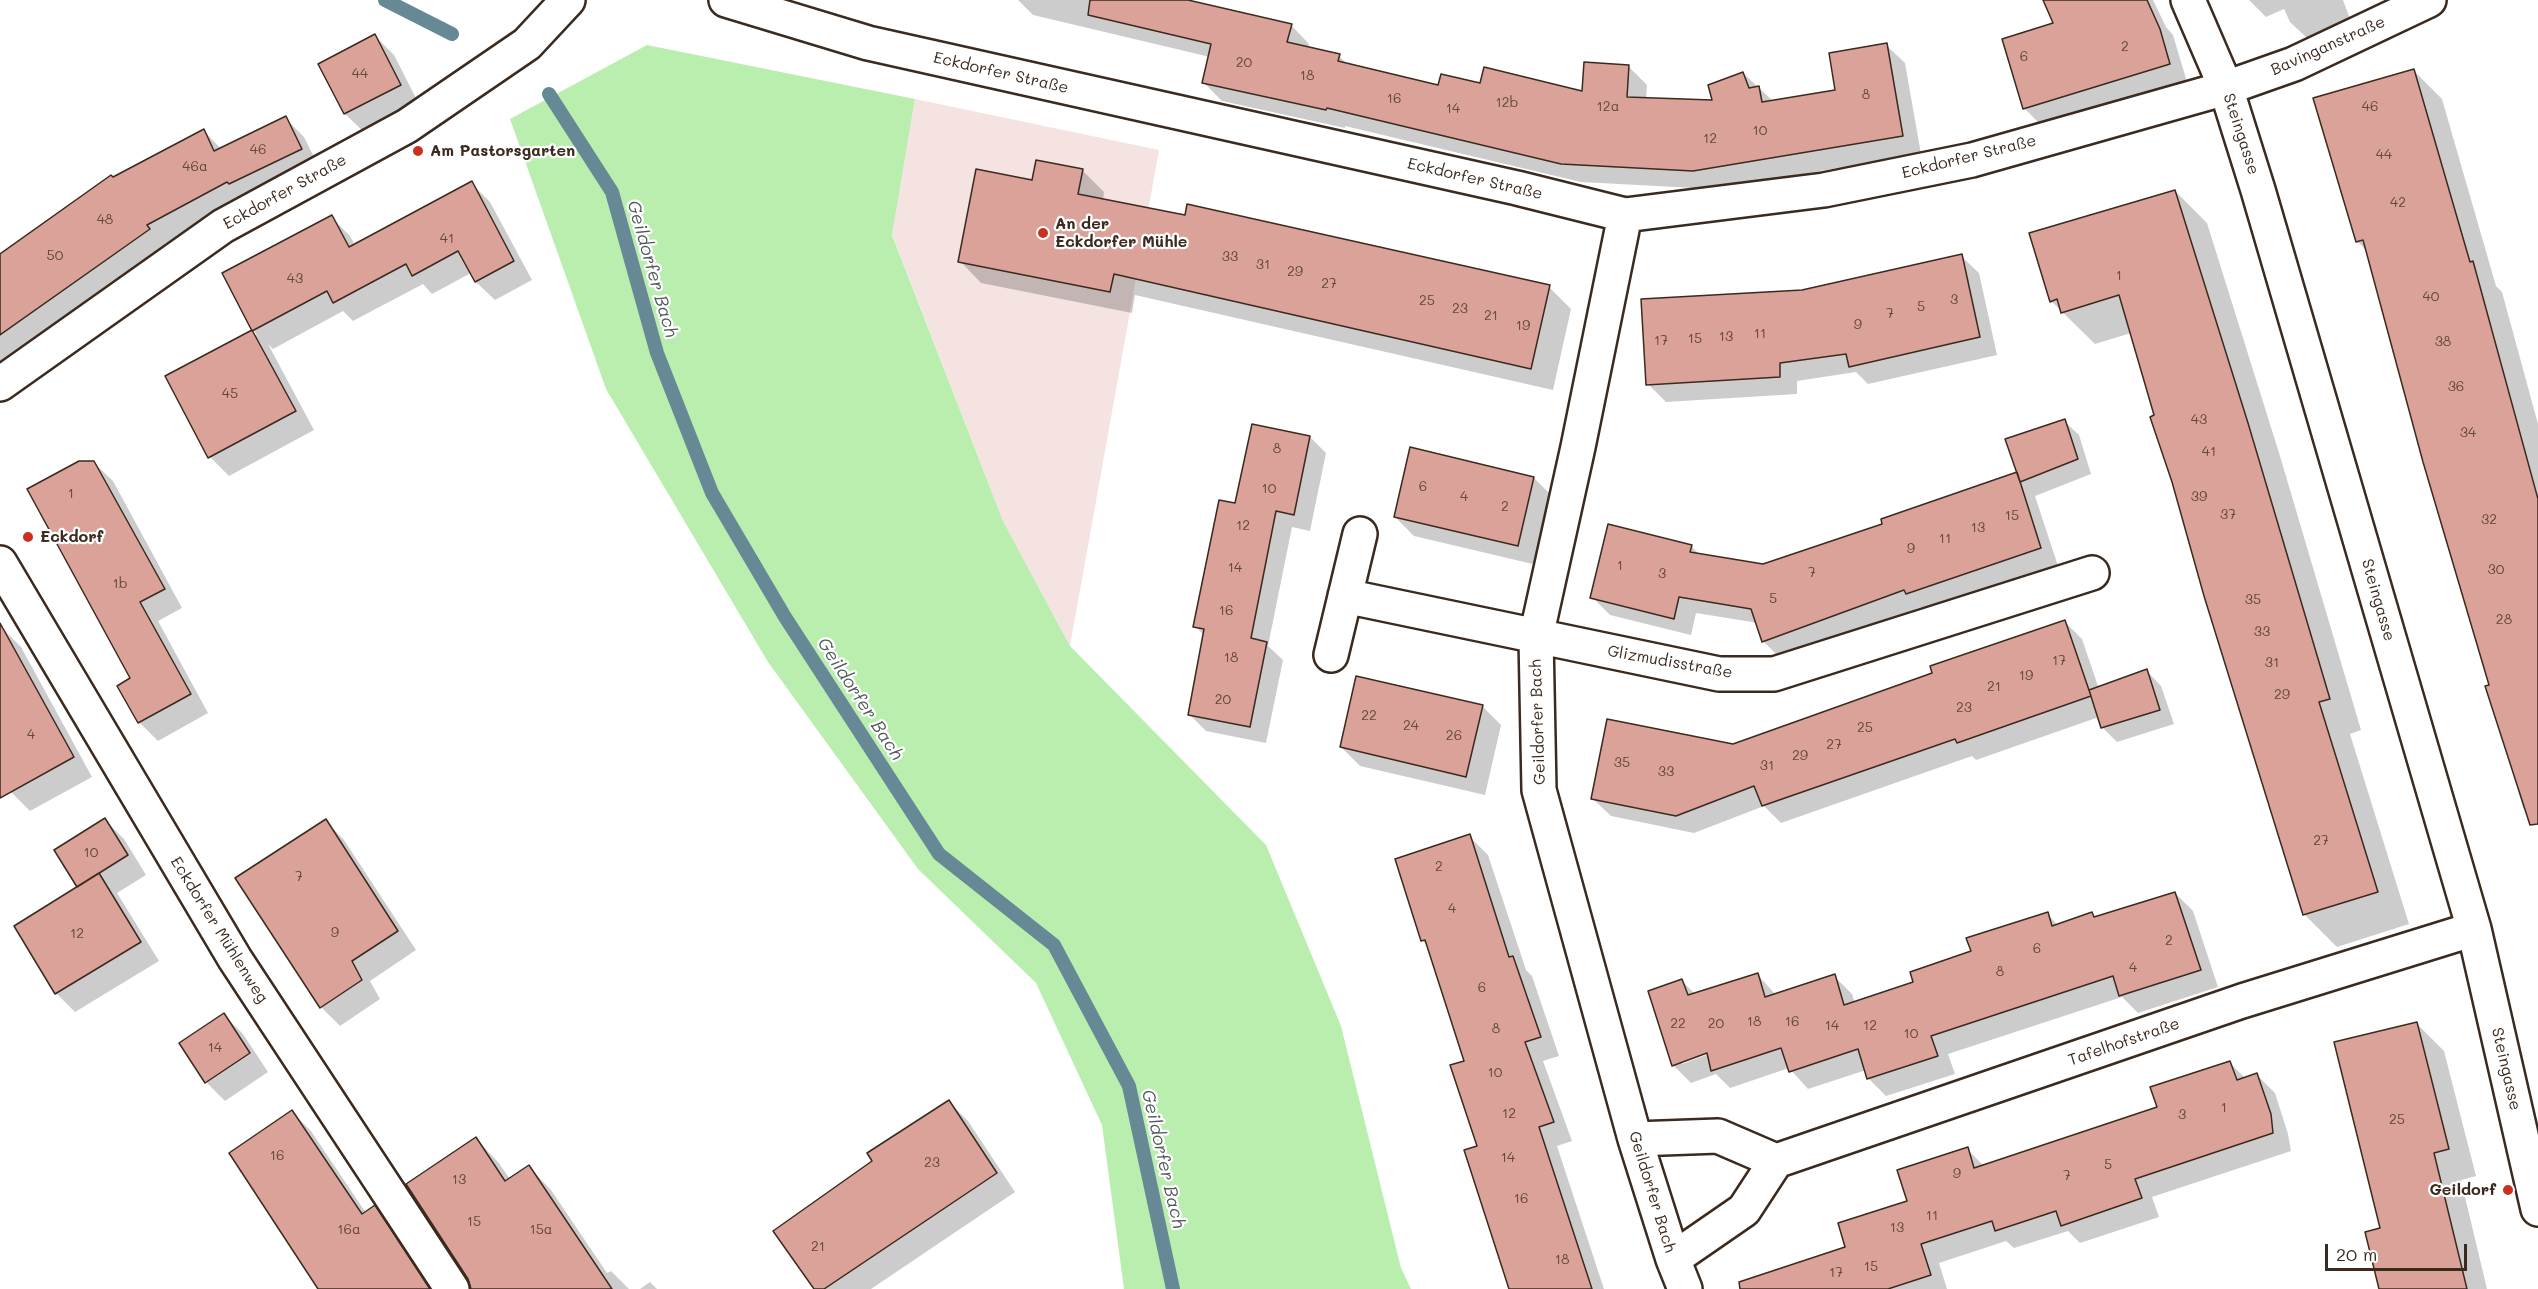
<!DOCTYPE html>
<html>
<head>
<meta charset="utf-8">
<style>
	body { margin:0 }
	#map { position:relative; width:2538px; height:1289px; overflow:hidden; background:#fff; font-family:Mali,sans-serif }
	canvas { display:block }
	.scale { position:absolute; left:2325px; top:1244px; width:142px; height:27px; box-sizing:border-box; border:3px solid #3b2a1e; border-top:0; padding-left:8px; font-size:18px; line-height:21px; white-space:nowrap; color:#3b2a1e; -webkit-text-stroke:4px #fff; paint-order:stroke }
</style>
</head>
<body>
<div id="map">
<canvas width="2538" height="1289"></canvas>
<div class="scale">20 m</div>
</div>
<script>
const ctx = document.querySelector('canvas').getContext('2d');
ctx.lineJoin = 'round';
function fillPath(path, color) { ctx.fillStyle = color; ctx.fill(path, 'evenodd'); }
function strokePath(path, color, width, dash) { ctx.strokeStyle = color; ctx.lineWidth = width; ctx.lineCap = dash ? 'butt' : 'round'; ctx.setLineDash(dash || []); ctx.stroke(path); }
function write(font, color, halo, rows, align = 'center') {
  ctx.font = font + ' Mali,sans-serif'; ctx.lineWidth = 4.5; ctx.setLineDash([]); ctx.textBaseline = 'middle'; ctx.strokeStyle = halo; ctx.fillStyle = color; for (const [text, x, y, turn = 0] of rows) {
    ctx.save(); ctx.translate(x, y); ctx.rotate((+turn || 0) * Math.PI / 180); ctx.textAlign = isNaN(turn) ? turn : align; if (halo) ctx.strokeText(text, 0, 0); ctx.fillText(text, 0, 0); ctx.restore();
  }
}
fillPath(new Path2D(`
	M915 99 1159 150 1070 646 1003 521 892 234Z`), '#f4e3e0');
fillPath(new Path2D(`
	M647 45 915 99 892 235 1003 521 1070 646 1266 845 1341 1026 1401 1268 1411 1289H1124L1102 1125 1036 983 918 869 768 662 606 389 510 119Z`), '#baeeaf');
fillPath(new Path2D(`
	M1018 0H1189L1291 25 1309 44 1308 49 1339 56 1347 64 1439 86 1481 85 1584 93 1628 66 1647 85 1646 99 1714 101 1743 73 1773 101 1837 91 1886 45 1905 63 1921 154 1713 189 1581 182 1345 126V128L1222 101 1204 83 1210 57 1033 15Z
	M2045 0H2153L2166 27 2173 35 2187 82 2042 126 2024 108 2055 24Z
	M2249 0H2343L2350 19 2308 39 2290 22 2284 9 2266 17Z
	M375 36 394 55 419 104 364 132 345 114 320 64Z
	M2413 70 2442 99 2496 286 2502 292 2538 424V823L2523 808 2369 253 2357 241Z
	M285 118 304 137 320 169 248 200 164 244 168 249 0 368V272L113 179 204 131 221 149Z
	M1082 170 1104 192 1103 200 1549 287 1571 309 1553 390 1135 295 1132 313 981 283 960 261 1034 181Z
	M471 183 490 202 532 280 495 300 476 282 471 273 432 294 423 284 353 321 343 311 273 349 268 344 314 430 229 476 210 457 251 332 257 336 224 273 331 217 350 236 355 245Z
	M2175 191 2207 223 2280 456 2361 730 2350 734 2409 924 2337 947 2305 915 2205 596 2131 333 2095 344 2051 301Z
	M1961 256 1979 273 1997 355 1868 384 1856 372 1797 381V394L1666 402 1648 384 1803 292Z
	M2064 421 2079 435 2091 474 2035 496 2058 566 1925 611 1921 607 1781 659 1763 641 1758 623 1696 613 1691 635 1610 615 1592 597 1691 546 1701 556 1763 566 1884 525 2019 473Z
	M1310 437 1326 453 1310 531 1292 527 1268 646 1283 660 1266 743 1206 731 1189 714 1205 636 1195 626 1236 505Z
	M93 462 113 481 182 608 158 621 208 713 158 741 139 722Z
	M1534 478 1553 497 1537 565 1414 536 1395 517Z
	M2064 621 2082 639 2099 689 2147 671 2161 686 2174 724 2117 742 2102 727 2099 717 1976 760 1972 756 1781 823 1764 806 1694 833 1611 816 1593 799 1733 745 1934 674Z
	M2 628 21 647 92 777 30 811 11 792 0 772Z
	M1482 706 1501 725 1485 795 1360 766 1341 747Z
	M105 820 124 839 146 875 117 893 159 961 75 1012 56 993 16 927 79 888Z
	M326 821 344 840 416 950 370 981 380 999 340 1026 321 1007Z
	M1469 836 1488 855 1526 970 1532 976 1559 1056 1543 1061 1572 1141 1557 1146 1604 1289H1511L1479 1147 1466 1062 1429 947 1423 941 1397 860Z
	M2175 893 2193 911 2218 987 2138 1013 2122 997 1948 1054 1955 1074 1886 1096 1869 1079 1866 1070 1808 1089 1789 1068 1730 1088 1716 1074 1691 1083 1673 1065 1682 981 1695 994 1758 975 1776 995 1834 976 1852 994 1855 1003 1915 983 2047 914 2058 925 2092 914 2096 918ZM1713 1049 1714 1052 1682 1064V1060Z
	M224 1015 243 1034 268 1072 225 1101 206 1082Z
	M2416 1023 2444 1051 2476 1176 2461 1180 2487 1289H2381L2382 1229Z
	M2230 1063 2246 1079 2257 1075 2275 1093 2288 1134 2291 1151 2152 1197 2159 1217 2080 1243 2068 1231 2014 1248 2006 1241 1939 1263 1947 1289H1778L1847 1248 1909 1202 1967 1149 1984 1166 2158 1108Z
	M949 1102 968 1121 1015 1192 871 1289H815L874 1161Z
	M292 1112 311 1131 366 1213 374 1207 393 1226 436 1289H320Z
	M476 1139 498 1162 510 1179 529 1167 551 1190 607 1273 611 1271 629 1289H476L408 1185Z
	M650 1282 657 1289H640Z`), '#0003');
strokePath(new Path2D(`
	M385 0 452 34
	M549 94 612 192 657 353 712 493 785 617 939 854 1054 945 1129 1086 1173 1289`), '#678996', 14);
const building = new Path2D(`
	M1090 0H1188L1292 24 1287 42 1340 54 1338 61 1438 85 1441 74 1480 83 1484 67 1582 91 1584 62 1629 65 1627 97 1712 100 1708 85 1743 72 1749 88 1759 86 1762 102 1835 90 1829 53 1887 43 1903 136 1693 171 1561 164 1327 108 1326 110 1202 83 1211 44 1088 15Z
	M2043 0H2147L2160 29 2170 64 2023 109 2002 39 2053 23Z
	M375 34 401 85 344 114 318 64Z
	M2414 69 2470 262 2473 261 2538 499V824L2530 825 2485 686 2489 685 2423 462 2363 240 2356 242 2313 98Z
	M286 116 302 149 229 184 227 182 147 225 150 229 0 335V254L111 175 113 177 204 129 214 151Z
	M1036 160 1083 169 1078 194 1185 215 1187 204 1550 285 1531 369 1114 274 1110 292 958 262 976 169 1032 180Z
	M472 181 514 261 475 282 458 251 412 276 406 264 333 303 327 291 252 331 222 273 332 215 349 247Z
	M2175 190 2248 423 2330 699 2319 702 2378 892 2303 915 2204 596 2172 482 2150 417 2154 415 2119 295 2061 313 2057 299 2050 302 2029 233Z
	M1962 254 1980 337 1849 367 1846 354 1780 363V377L1646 385 1641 299 1802 290Z
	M252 330 296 411 208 458 165 376Z
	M2065 419 2078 459 2020 482 2005 439Z
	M1252 424 1310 436 1294 515 1276 511 1251 638 1267 642 1250 727 1188 715 1204 629 1193 627 1219 500 1235 503Z
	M1410 447 1534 477 1518 546 1394 517Z
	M79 461H94L165 589 140 602 191 694 138 723 117 686 130 678 27 489Z
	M2017 472 2041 548 1906 594 1904 590 1762 642 1751 609 1679 597 1674 619 1590 598 1608 524 1692 545 1690 552 1763 564 1882 524 1881 519Z
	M2065 620 2091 696 1957 743 1955 739 1762 806 1754 786 1676 816 1591 799 1607 719 1733 744 1932 673 1930 666Z
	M0 623 74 757 0 798Z
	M2147 669 2160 710 2101 728 2089 690Z
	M1356 676 1483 705 1466 777 1340 747Z
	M105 818 128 855 77 887 54 850Z
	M326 819 398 931 352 961 362 980 320 1008 235 878Z
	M1470 834 1509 957 1513 956 1541 1037 1525 1042 1554 1122 1539 1127 1592 1289H1509L1464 1150 1477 1146 1450 1065 1464 1061 1425 940 1421 941 1395 859Z
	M99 873 141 942 55 994 14 926Z
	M2175 892 2201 970 2119 996 2113 976 1931 1036 1938 1056 1867 1079 1858 1049 1789 1072 1781 1048 1711 1071 1707 1053 1672 1066 1648 991 1682 979 1688 995 1758 973 1765 997 1835 974 1844 1005 1913 982 1910 972 1971 951 1966 938 2048 912 2052 926 2092 912 2094 917Z
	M224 1013 250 1053 205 1083 179 1043Z
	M2417 1022 2449 1149 2434 1153 2467 1289H2379L2365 1232 2380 1228 2334 1042Z
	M2230 1061 2237 1080 2257 1073 2271 1114 2273 1133 2135 1179 2142 1198 2061 1226 2056 1211 1995 1231 1992 1221 1921 1244 1931 1275 1888 1289H1740L1739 1282 1845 1247 1838 1223 1907 1201 1897 1170 1968 1147 1974 1168 2157 1107 2150 1087Z
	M949 1100 997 1173 824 1289H814L773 1231 872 1161 867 1153Z
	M292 1110 362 1214 375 1205 430 1289H318L229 1153Z
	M476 1137 505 1181 529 1165 612 1289H471L468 1279 406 1184Z`);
fillPath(building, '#dba299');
strokePath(building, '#3b2a1e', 1.5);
const minor = new Path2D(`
	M726 0 868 43 1517 188 1625 215 1824 190 1972 160 2226 88 2294 64 2429 0
	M2188 0 2226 88 2258 190 2474 929 2538 1209
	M1625 215 1578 447 1536 637 1539 790 1635 1139 1673 1259 1685 1289
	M0 384 223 226 407 126 527 44 568 0
	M0 563 235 959 452 1289
	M1345 596 1719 674H1774L2092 573
	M1331 655 1360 534
	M1635 1139 1718 1136 1776 1161 2242 1001 2474 929
	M1673 1259 1744 1210 1776 1161`);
strokePath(minor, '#3b2a1e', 38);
strokePath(minor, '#fff', 33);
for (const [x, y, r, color] of [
	[418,151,6,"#c8321e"],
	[1043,233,6,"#c8321e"],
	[28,537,6,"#c8321e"],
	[2508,1190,6,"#c8321e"]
]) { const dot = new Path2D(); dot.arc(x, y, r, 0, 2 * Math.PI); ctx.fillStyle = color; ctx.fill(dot); strokePath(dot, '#fff', 2); }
write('14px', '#63483d', null, [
	["2",2125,47],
	["6",2024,57],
	["20",1244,63],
	["44",360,74],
	["18",1307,76],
	["8",1866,95],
	["16",1394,99],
	["12b",1507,103],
	["12a",1608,107],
	["46",2370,107],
	["14",1453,109],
	["10",1760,131],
	["12",1710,139],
	["46",258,150],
	["44",2384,155],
	["46a",195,167],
	["42",2398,203],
	["48",105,220],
	["41",447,239],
	["50",55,256],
	["33",1230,257],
	["31",1263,265],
	["29",1295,272],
	["1",2119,276],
	["43",295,279],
	["27",1329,284],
	["40",2431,297],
	["3",1954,300],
	["25",1427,301],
	["5",1921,307],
	["23",1460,309],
	["7",1890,314],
	["21",1491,316],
	["9",1858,325],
	["19",1523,326],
	["11",1760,334],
	["13",1726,337],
	["15",1695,339],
	["17",1661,341],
	["38",2443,342],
	["36",2456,387],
	["45",230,394],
	["43",2199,420],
	["34",2468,433],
	["8",1277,449],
	["41",2209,452],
	["6",1423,487],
	["10",1269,489],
	["1",71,494],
	["4",1464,497],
	["39",2199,497],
	["2",1505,507],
	["37",2228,515],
	["15",2012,516],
	["32",2489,520],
	["12",1243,526],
	["13",1978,528],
	["11",1945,539],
	["9",1911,549],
	["1",1620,566],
	["14",1235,568],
	["30",2496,570],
	["7",1812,573],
	["3",1662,574],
	["1b",120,584],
	["5",1773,599],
	["35",2253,600],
	["16",1226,611],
	["28",2504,620],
	["33",2262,632],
	["18",1231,658],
	["17",2059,661],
	["31",2272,663],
	["19",2026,676],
	["21",1994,687],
	["29",2282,695],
	["20",1223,700],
	["23",1964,708],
	["22",1369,716],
	["24",1411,726],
	["25",1865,728],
	["4",31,735],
	["26",1454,736],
	["27",1834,745],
	["29",1800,756],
	["35",1622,763],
	["31",1767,766],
	["33",1666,772],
	["27",2321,841],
	["10",91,853],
	["2",1439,867],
	["7",299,877],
	["4",1452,909],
	["9",335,933],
	["12",77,934],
	["2",2169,941],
	["6",2037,949],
	["4",2133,968],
	["8",2000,972],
	["6",1482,988],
	["18",1754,1022],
	["16",1792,1022],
	["22",1678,1024],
	["20",1716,1024],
	["14",1832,1026],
	["12",1870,1026],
	["8",1496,1029],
	["10",1911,1034],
	["14",215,1048],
	["10",1495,1073],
	["1",2224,1108],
	["12",1509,1114],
	["3",2182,1115],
	["25",2397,1120],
	["16",277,1156],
	["14",1508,1158],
	["23",932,1163],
	["5",2108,1165],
	["9",1957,1174],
	["7",2067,1176],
	["13",459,1180],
	["16",1521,1199],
	["11",1932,1216],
	["15",474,1222],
	["13",1897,1228],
	["16a",349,1230],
	["15a",541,1230],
	["21",818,1247],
	["18",1562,1260],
	["15",1871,1267],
	["17",1836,1273]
]);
write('16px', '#3b2a1e', '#fff', [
	["Bavinganstraße",2328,46,-24],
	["Eckdorfer Straße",1001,73,13],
	["Steingasse",2241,134,72],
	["Eckdorfer Straße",1969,157,-14],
	["Eckdorfer Straße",1475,179,13],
	["Eckdorfer Straße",285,192,-29],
	["Steingasse",2378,600,74],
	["Glizmudisstraße",1670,662,10],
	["Geildorfer Bach",1538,722,-92],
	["Eckdorfer Mühlenweg",219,930,58],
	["Tafelhofstraße",2124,1042,-19],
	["Steingasse",2506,1069,77],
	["Geildorfer Bach",1652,1192,73]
]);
write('bold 16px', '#3b2a1e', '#fff', [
	["Am Pastorsgarten",430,151],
	["An der",1055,224],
	["Eckdorfer Mühle",1055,242],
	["Eckdorf",40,537],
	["Geildorf",2496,1190,"right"]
], 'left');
write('italic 18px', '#51595a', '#fff', [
	["Geildorfer Bach",652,269,74],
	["Geildorfer Bach",860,699,57],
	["Geildorfer Bach",1163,1159,77]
]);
</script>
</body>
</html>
